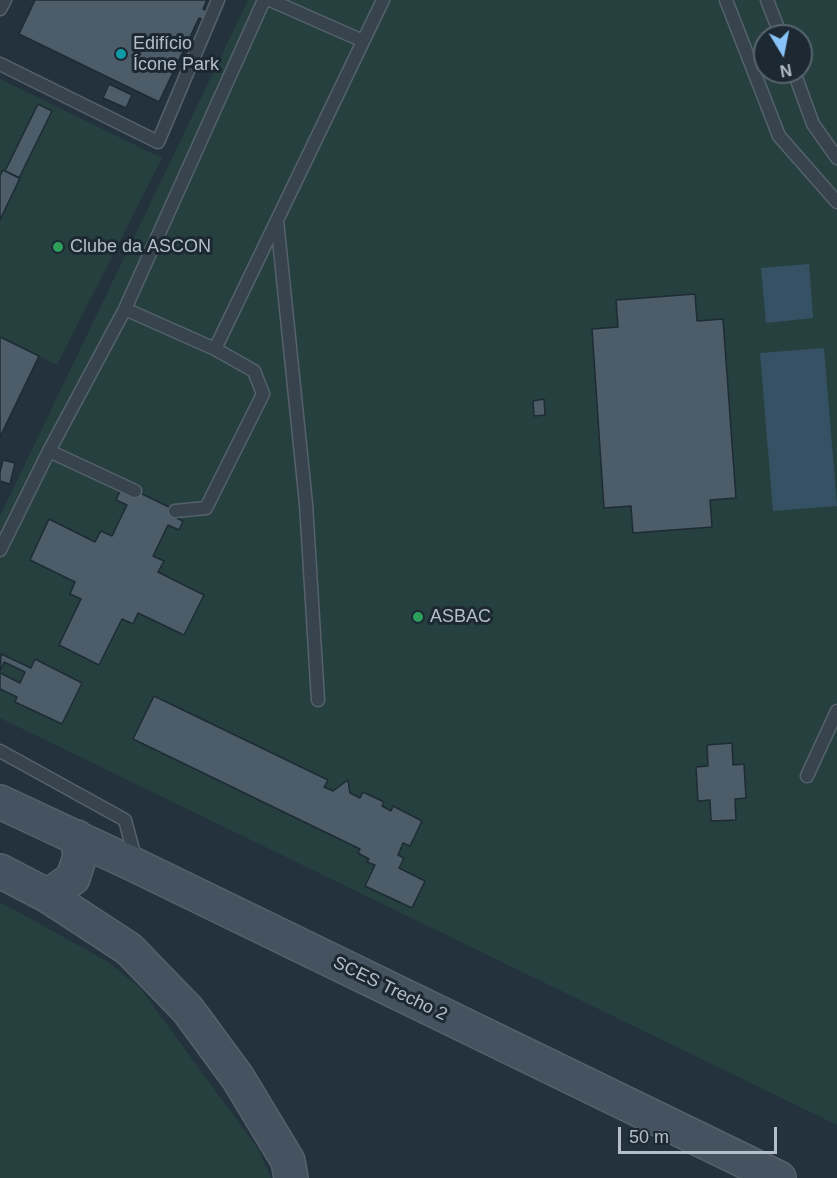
<!DOCTYPE html>
<html>
<head>
<meta charset="utf-8">
<style>
	body { margin:0 }
	#map { position:relative; width:837px; height:1178px; overflow:hidden; background:#23323d; font-family:Arial,sans-serif }
	canvas { display:block }
	.north { position:absolute; left:753px; top:24px; width:60px; height:60px; box-sizing:border-box; background:#1c2932; border:2px solid #58656e; border-radius:50%; rotate:170deg; font-size:16px; font-weight:700; line-height:24px; text-align:center; color:#b3bec9 }
	.north::after { content:''; display:block; margin:auto; width:21px; height:27px; background:#88c4f9; clip-path:polygon(50% 0,100% 100%,50% 72%,0 100%) }
	.scale { position:absolute; left:618px; top:1127px; width:159px; height:27px; box-sizing:border-box; border:3px solid #b3bec9; border-top:0; padding-left:8px; font-size:18px; line-height:21px; white-space:nowrap; color:#b3bec9; -webkit-text-stroke:4px #1c2932; paint-order:stroke }
</style>
</head>
<body>
<div id="map">
<canvas width="837" height="1178"></canvas>
<div class="north">N</div>
<div class="scale">50 m</div>
</div>
<script>
const ctx = document.querySelector('canvas').getContext('2d');
ctx.lineJoin = 'round';
function fillPath(path, color) { ctx.fillStyle = color; ctx.fill(path, 'evenodd'); }
function strokePath(path, color, width, dash) { ctx.strokeStyle = color; ctx.lineWidth = width; ctx.lineCap = dash ? 'butt' : 'round'; ctx.setLineDash(dash || []); ctx.stroke(path); }
function write(font, color, halo, rows, align = 'center') {
  ctx.font = font + ' Arial,sans-serif'; ctx.lineWidth = 6; ctx.setLineDash([]); ctx.textBaseline = 'middle'; ctx.strokeStyle = halo; ctx.fillStyle = color; for (const [text, x, y, turn = 0] of rows) {
    ctx.save(); ctx.translate(x, y); ctx.rotate((+turn || 0) * Math.PI / 180); ctx.textAlign = isNaN(turn) ? turn : align; if (halo) ctx.strokeText(text, 0, 0); ctx.fillText(text, 0, 0); ctx.restore();
  }
}
fillPath(new Path2D(`
	M248 0H837V1125L0 718V516ZM765 36H801V72H765Z
	M0 79 162 158 57 365 0 336Z
	M0 903 13 909 108 962 140 988 259 1150 271 1178H0Z`), '#26403f');
fillPath(new Path2D(`
	M809 264 813 318 766 323 761 268Z
	M824 348 837 506 773 511 760 353Z`), '#375164');
const building = new Path2D(`
	M35 0H207L203 9 217 16 213 24 199 18 159 102 19 34Z
	M109 84 132 95 126 108 103 98Z
	M38 104 52 111 19 178 5 171Z
	M3 170 20 178 0 220V176Z
	M695 294 697 321 723 319 736 498 710 500 712 527 633 533 631 506 604 508 592 329 618 327 616 300Z
	M0 337 39 356 0 437Z
	M544 399 545 415 534 416 533 401Z
	M3 460 15 463 10 484 0 481V472Z
	M134 490 175 510 172 516 183 521 179 530 168 525 153 556 164 561 158 572 204 595 184 635 138 613 133 624 122 619 99 665 59 645 81 599 70 594 75 582 30 560 49 519 95 542 101 531 112 536 127 505 116 500 120 491Z
	M1 654 31 668 35 659 82 683 62 724 15 702 17 697 0 689V673L20 683 25 672 4 662 0 671Z
	M154 696 328 780 324 787 333 791 348 780 350 793 360 798 363 792 384 802 382 806 391 811 393 806 422 821 410 846 403 843 398 855 404 858 399 868 425 881 412 908 365 886 375 865 367 862 369 859 358 853 360 849 133 739Z
	M732 743 733 765 744 764 746 798 735 799 736 820 711 821 710 800 698 801 696 767 708 766 707 745Z`);
fillPath(building, '#4c5c69');
strokePath(building, '#1e2b34', 1.5);
const service = new Path2D(`
	M270 0 363 41
	M726 0 779 136 837 202
	M767 0 781 36
	M0 9 5 0
	M0 64 158 142 218 0
	M794 72 813 124 837 158
	M277 220 306 504 318 700
	M125 309 49 451 135 491
	M215 349 383 0
	M175 511 206 508 263 394 254 371 215 349 125 309 264 0
	M0 550 49 451
	M0 751 125 820 136 861
	M807 776 837 711`);
const secondary = new Path2D(`
	M0 802 137 866 779 1178
	M0 871 48 896 129 949 188 1010 238 1078 288 1161 291 1178
	M48 896 73 878 80 856 77 837`);
strokePath(service, '#55616b', 15);
strokePath(secondary, '#55616b', 36);
strokePath(service, '#37444d', 12);
strokePath(secondary, '#455360', 33);
for (const [x, y, r, color] of [
	[121,54,6,"#0f9aa8"],
	[58,247,6,"#2e9e5b"],
	[418,617,6,"#2e9e5b"]
]) { const dot = new Path2D(); dot.arc(x, y, r, 0, 2 * Math.PI); ctx.fillStyle = color; ctx.fill(dot); strokePath(dot, '#1c2932', 2); }
write('18px', '#b3bec9', '#1c2932', [
	["Edifício",133,44],
	["Ícone Park",133,65],
	["Clube da ASCON",70,247],
	["ASBAC",430,617]
], 'left');
write('18px', '#b3bec9', '#1c2932', [
	["SCES Trecho 2",390,989,26]
]);
</script>
</body>
</html>
